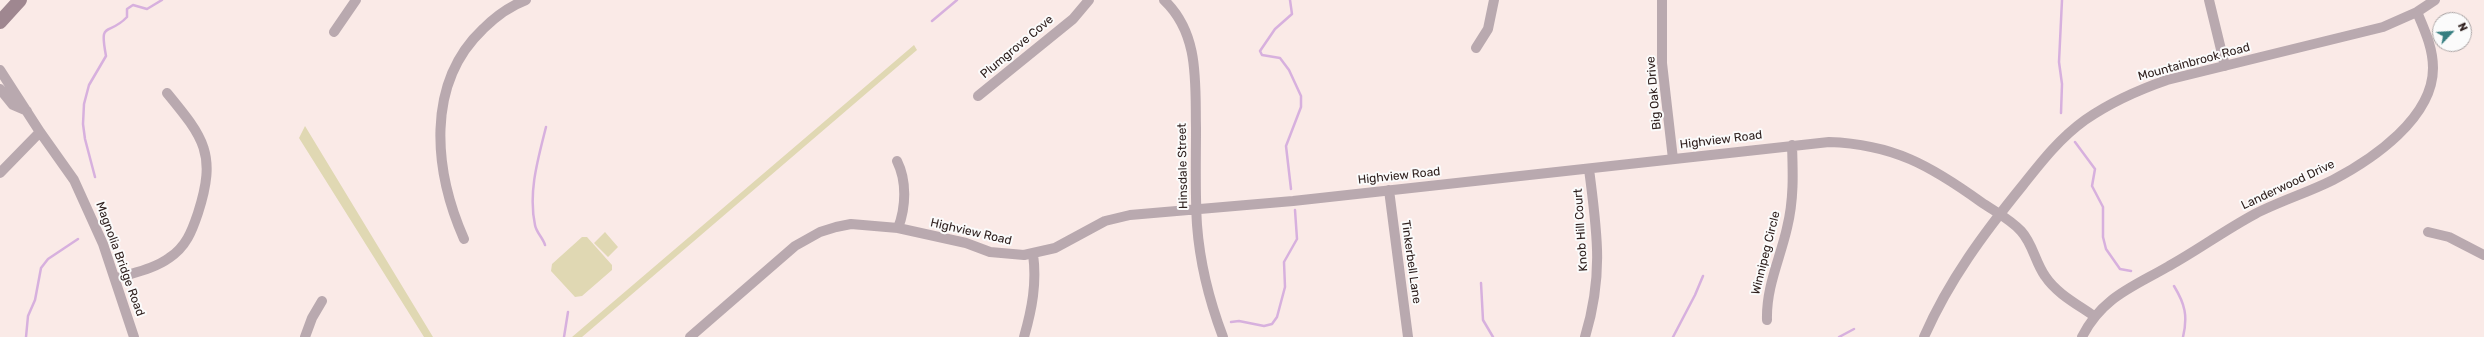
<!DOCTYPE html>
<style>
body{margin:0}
#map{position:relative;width:2484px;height:337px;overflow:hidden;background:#faeae7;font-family:Rubik,sans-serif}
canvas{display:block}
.north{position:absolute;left:2432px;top:12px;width:40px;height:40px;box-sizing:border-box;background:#fbfbfb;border:1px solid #a9a3a3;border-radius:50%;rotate:65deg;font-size:11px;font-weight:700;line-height:16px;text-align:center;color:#2f201e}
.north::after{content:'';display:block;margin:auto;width:14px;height:18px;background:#357e80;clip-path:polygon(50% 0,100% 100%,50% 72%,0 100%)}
</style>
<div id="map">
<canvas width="2484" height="337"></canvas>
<div class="north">N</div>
</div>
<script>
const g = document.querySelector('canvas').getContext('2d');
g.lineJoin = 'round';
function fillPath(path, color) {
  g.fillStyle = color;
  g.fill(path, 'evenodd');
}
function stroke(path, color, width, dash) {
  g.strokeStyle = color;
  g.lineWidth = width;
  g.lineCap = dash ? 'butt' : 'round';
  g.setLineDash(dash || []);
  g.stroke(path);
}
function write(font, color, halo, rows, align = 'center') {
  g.font = font + ' Rubik,sans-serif';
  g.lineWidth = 4;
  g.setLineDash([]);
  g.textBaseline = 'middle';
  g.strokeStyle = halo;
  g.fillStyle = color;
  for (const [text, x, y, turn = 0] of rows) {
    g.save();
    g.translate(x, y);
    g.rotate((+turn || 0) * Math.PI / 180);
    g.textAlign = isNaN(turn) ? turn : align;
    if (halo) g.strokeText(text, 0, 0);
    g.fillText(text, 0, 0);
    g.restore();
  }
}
const green = new Path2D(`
 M914,45L917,50L582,337H572Z
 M305,126L433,337H424L299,138Z
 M605,232L618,247L608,257L594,243Z
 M582,237H587L612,265V270L582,296L575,297L551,271L552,264Z`);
const stream = new Path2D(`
 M1290,0L1292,14L1275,29L1260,51L1262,55L1280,58L1289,70L1301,96V107L1286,146L1291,189
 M932,21L957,0
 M2061,113L2062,84L2059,62L2062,0
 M2075,142L2095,169L2092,186L2103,207V237L2106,249L2120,269L2131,271
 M95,177L85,139L83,124L84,104L89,85L106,56C99,19 108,37 127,17V9L133,5L147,9L162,0
 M545,245C543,238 536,232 535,225C528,192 538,159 546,127
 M1481,283L1483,320L1493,337
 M2174,286C2185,304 2188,316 2183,337
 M1231,322L1239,321L1264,326L1272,324L1277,317L1285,287L1284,262L1297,239L1295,210
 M26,337L28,316L35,300L41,268L48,259L78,239
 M564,337L568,312
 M1673,337L1695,295L1703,276
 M1839,337L1854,329`);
const minor = new Path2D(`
 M1164,0C1200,34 1195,83 1196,128C1196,161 1195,193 1197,225C1200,265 1209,300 1223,337
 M1662,0V63L1673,159
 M2209,0L2225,66
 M334,32L356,0
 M1476,48L1488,29L1494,0
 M0,70L40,132L74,180L103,244L134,337
 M0,89L13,105L27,111
 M978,96L1073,19L1089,0
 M897,161C907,181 906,207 898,228
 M0,173L40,132
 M1389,190L1408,337
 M2428,232L2449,237L2484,255
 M464,239C434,171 425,84 483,29C495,17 510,6 526,0
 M115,279C132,273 154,269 169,258C186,247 192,231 198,213C217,154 204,138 167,93
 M1767,320C1766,287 1780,259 1787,228C1794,200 1793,173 1792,145
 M305,337L312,318L322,301
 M690,337L795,246L820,232L836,227L851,224L898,228L966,243L990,252L1024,255L1055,248L1105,221L1130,215L1293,201L1829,142C1893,144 1931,166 1981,202C1994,211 2010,219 2021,231C2033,244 2035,262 2045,276C2057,294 2077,304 2094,316
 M1024,337C1032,309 1037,283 1033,254
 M1585,337C1604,274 1597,232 1589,169
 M1924,337C1949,280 1984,233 2023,185C2042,161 2060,138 2085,120C2111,102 2138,90 2167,80L2383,27L2417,12L2435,0
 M2082,337C2102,297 2133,287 2169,266C2198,250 2225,230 2255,214C2280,201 2307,193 2333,180C2373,159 2433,118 2433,68C2433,48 2425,31 2417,12`);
const secondary = new Path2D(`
 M0,22L20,0`);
const streetNames = [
 ["Plumgrove Cove",1017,47,-40],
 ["Mountainbrook Road",2194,62,-15],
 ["Big Oak Drive",1654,93,-95],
 ["Highview Road",1721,140,-7],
 ["Hinsdale Street",1183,166,-91],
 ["Highview Road",1399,176,-6],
 ["Landerwood Drive",2288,185,-25],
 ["Knob Hill Court",1581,230,-94],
 ["Highview Road",971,232,13],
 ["Winnipeg Circle",1766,253,-76],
 ["Magnolia Bridge Road",120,259,70],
 ["Tinkerbell Lane",1411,262,82]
];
fillPath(green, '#e0d8b3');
stroke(stream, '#d7b0de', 2.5);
stroke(minor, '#b9a9af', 10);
stroke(secondary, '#9f8790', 14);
write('12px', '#2f201e', '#fbfbfb', streetNames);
</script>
